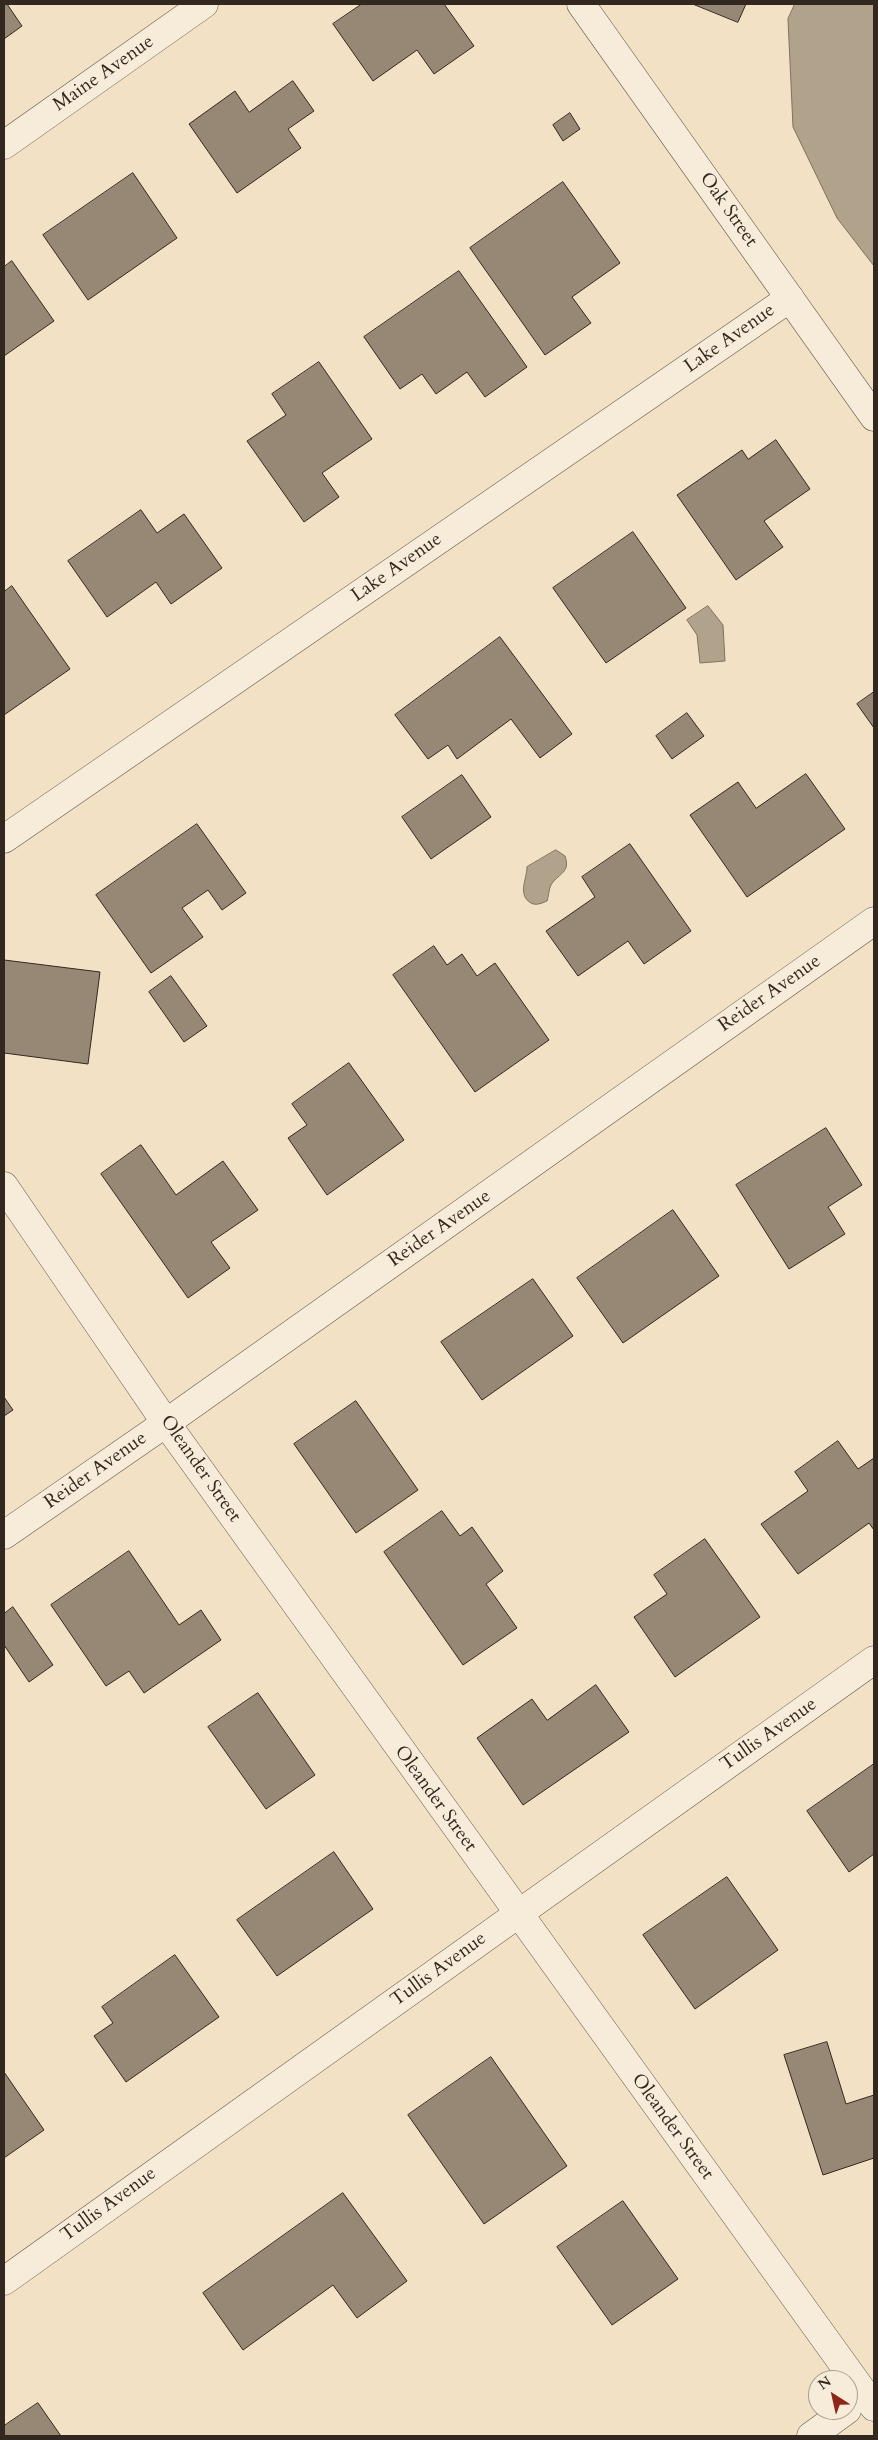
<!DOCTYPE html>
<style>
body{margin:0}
#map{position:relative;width:878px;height:2440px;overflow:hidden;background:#f2e1c4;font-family:Cardo,serif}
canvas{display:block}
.frame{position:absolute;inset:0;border:5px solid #32281f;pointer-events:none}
.north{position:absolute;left:808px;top:2370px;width:50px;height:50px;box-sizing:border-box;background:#f7ecd9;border:1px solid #a89e8f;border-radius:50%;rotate:325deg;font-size:14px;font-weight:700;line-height:20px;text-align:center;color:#32281f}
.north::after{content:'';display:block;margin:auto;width:18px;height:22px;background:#8f2418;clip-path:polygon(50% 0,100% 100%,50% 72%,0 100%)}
</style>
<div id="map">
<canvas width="878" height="2440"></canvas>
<div class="frame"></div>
<div class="north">N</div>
</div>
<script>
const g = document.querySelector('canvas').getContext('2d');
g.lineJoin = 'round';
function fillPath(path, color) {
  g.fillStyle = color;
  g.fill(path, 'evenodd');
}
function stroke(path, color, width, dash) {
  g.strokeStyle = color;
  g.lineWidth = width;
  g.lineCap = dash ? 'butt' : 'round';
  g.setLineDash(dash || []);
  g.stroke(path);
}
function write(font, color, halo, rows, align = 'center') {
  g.font = font + ' Cardo,serif';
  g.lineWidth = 4;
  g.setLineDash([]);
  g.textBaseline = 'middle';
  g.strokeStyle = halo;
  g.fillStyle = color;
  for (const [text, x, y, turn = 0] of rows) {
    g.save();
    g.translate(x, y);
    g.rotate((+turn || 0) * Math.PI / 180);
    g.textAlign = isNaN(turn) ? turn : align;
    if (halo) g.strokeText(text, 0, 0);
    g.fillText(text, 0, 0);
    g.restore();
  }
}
const water = new Path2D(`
 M795,4H874V266L837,218L793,127L788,19Z
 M708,606L723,625L725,661L700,663L697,635L687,620Z
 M556,850L565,856C570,871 562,872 553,882C549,886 549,895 547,901C542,903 536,906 531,903C517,895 527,879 527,867Z`);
const building = new Path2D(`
 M4,4H7L22,26L4,39Z
 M362,4H444L474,46L434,74L417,50L373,81L333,24Z
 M693,4H746L738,22Z
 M293,81L314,111L288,129L301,148L237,193L189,124L235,91L249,112Z
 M570,113L580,129L563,141L553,125Z
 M133,173L177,238L88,300L43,235Z
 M563,182L620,263L572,297L591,323L545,355L470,248Z
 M12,261L54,321L4,356V267Z
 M459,271L527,367L485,397L467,372L436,394L422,374L400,389L364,337Z
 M319,362L372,439L322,473L339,497L304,522L247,441L286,415L272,394Z
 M776,440L810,489L764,521L783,547L736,580L677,495L742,450L748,459Z
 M141,510L157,533L184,514L222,568L171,604L156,582L107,617L68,561Z
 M633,532L686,608L606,663L553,588Z
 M12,586L70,669L4,715V592Z
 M500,637L572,734L540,758L511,719L457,759L448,745L428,759L395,715Z
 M874,692V728L857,704Z
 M687,713L704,736L672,759L656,736Z
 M806,774L845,829L747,897L690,815L738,782L756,808Z
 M462,775L491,817L431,859L402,817Z
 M197,824L246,893L222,910L208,890L182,908L203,937L151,973L96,895Z
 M630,844L691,931L644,964L628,941L578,976L546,931L595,897L582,877Z
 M434,946L447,965L462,954L477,976L495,963L549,1040L475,1092L393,975Z
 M4,960L100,972L88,1064L4,1053Z
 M171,976L207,1026L184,1042L149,992Z
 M349,1063L404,1140L327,1195L288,1138L307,1125L292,1104Z
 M826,1128L862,1185L828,1207L845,1234L789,1269L736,1185Z
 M141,1145L176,1195L223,1161L258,1210L211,1242L230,1268L188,1298L101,1174Z
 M673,1210L719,1276L623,1343L577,1278Z
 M533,1279L573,1336L482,1400L441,1342Z
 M4,1397L13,1410L4,1416Z
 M356,1401L418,1490L356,1533L294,1444Z
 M838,1441L858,1469L874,1458V1530L869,1523L798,1574L761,1524L808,1491L795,1472Z
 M442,1511L460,1536L472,1527L503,1571L486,1584L517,1628L463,1665L384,1552Z
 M705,1539L760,1617L675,1677L634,1617L667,1594L654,1575Z
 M129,1551L179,1625L201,1610L221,1640L144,1693L129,1671L106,1686L51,1605Z
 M13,1607L53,1665L29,1682L4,1645V1614Z
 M596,1685L629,1732L523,1805L477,1738L532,1699L547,1720Z
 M258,1693L315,1775L266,1809L208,1727Z
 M874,1764V1854L849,1872L807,1811Z
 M334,1852L373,1909L277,1976L237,1920Z
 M727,1877L778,1950L695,2009L643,1935Z
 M175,1955L219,2017L126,2082L94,2036L113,2023L102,2007Z
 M827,2042L846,2104L874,2095V2158L823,2175L784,2055Z
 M491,2057L567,2166L484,2224L408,2115Z
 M4,2072L44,2130L4,2158Z
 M343,2193L407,2281L357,2318L333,2285L243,2350L203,2293Z
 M623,2201L678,2279L612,2325L557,2247Z
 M38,2403L61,2436H4V2426Z`);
const minor = new Path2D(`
 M581,4L874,417
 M4,145L204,4
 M4,839L790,298
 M4,1186L166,1423L874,2407
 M4,1535L166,1423L874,921
 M4,2281L874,1660
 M811,2436L847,2410`);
const streetNames = [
 ["Maine Avenue",104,74,-35],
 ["Oak Street",728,210,55],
 ["Lake Avenue",730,339,-35],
 ["Lake Avenue",397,568,-35],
 ["Reider Avenue",770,994,-35],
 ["Reider Avenue",440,1229,-35],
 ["Oleander Street",200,1469,55],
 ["Reider Avenue",96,1471,-35],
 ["Tullis Avenue",769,1735,-35],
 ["Oleander Street",435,1799,54],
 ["Tullis Avenue",439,1970,-36],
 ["Oleander Street",672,2127,54],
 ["Tullis Avenue",109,2205,-36]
];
fillPath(water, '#b1a28c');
stroke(water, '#7e7160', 1);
fillPath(building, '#968875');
stroke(building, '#32281f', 1);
stroke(minor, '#625648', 29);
stroke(minor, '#f7ecd9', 28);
write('19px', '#32281f', '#f7ecd9', streetNames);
</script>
